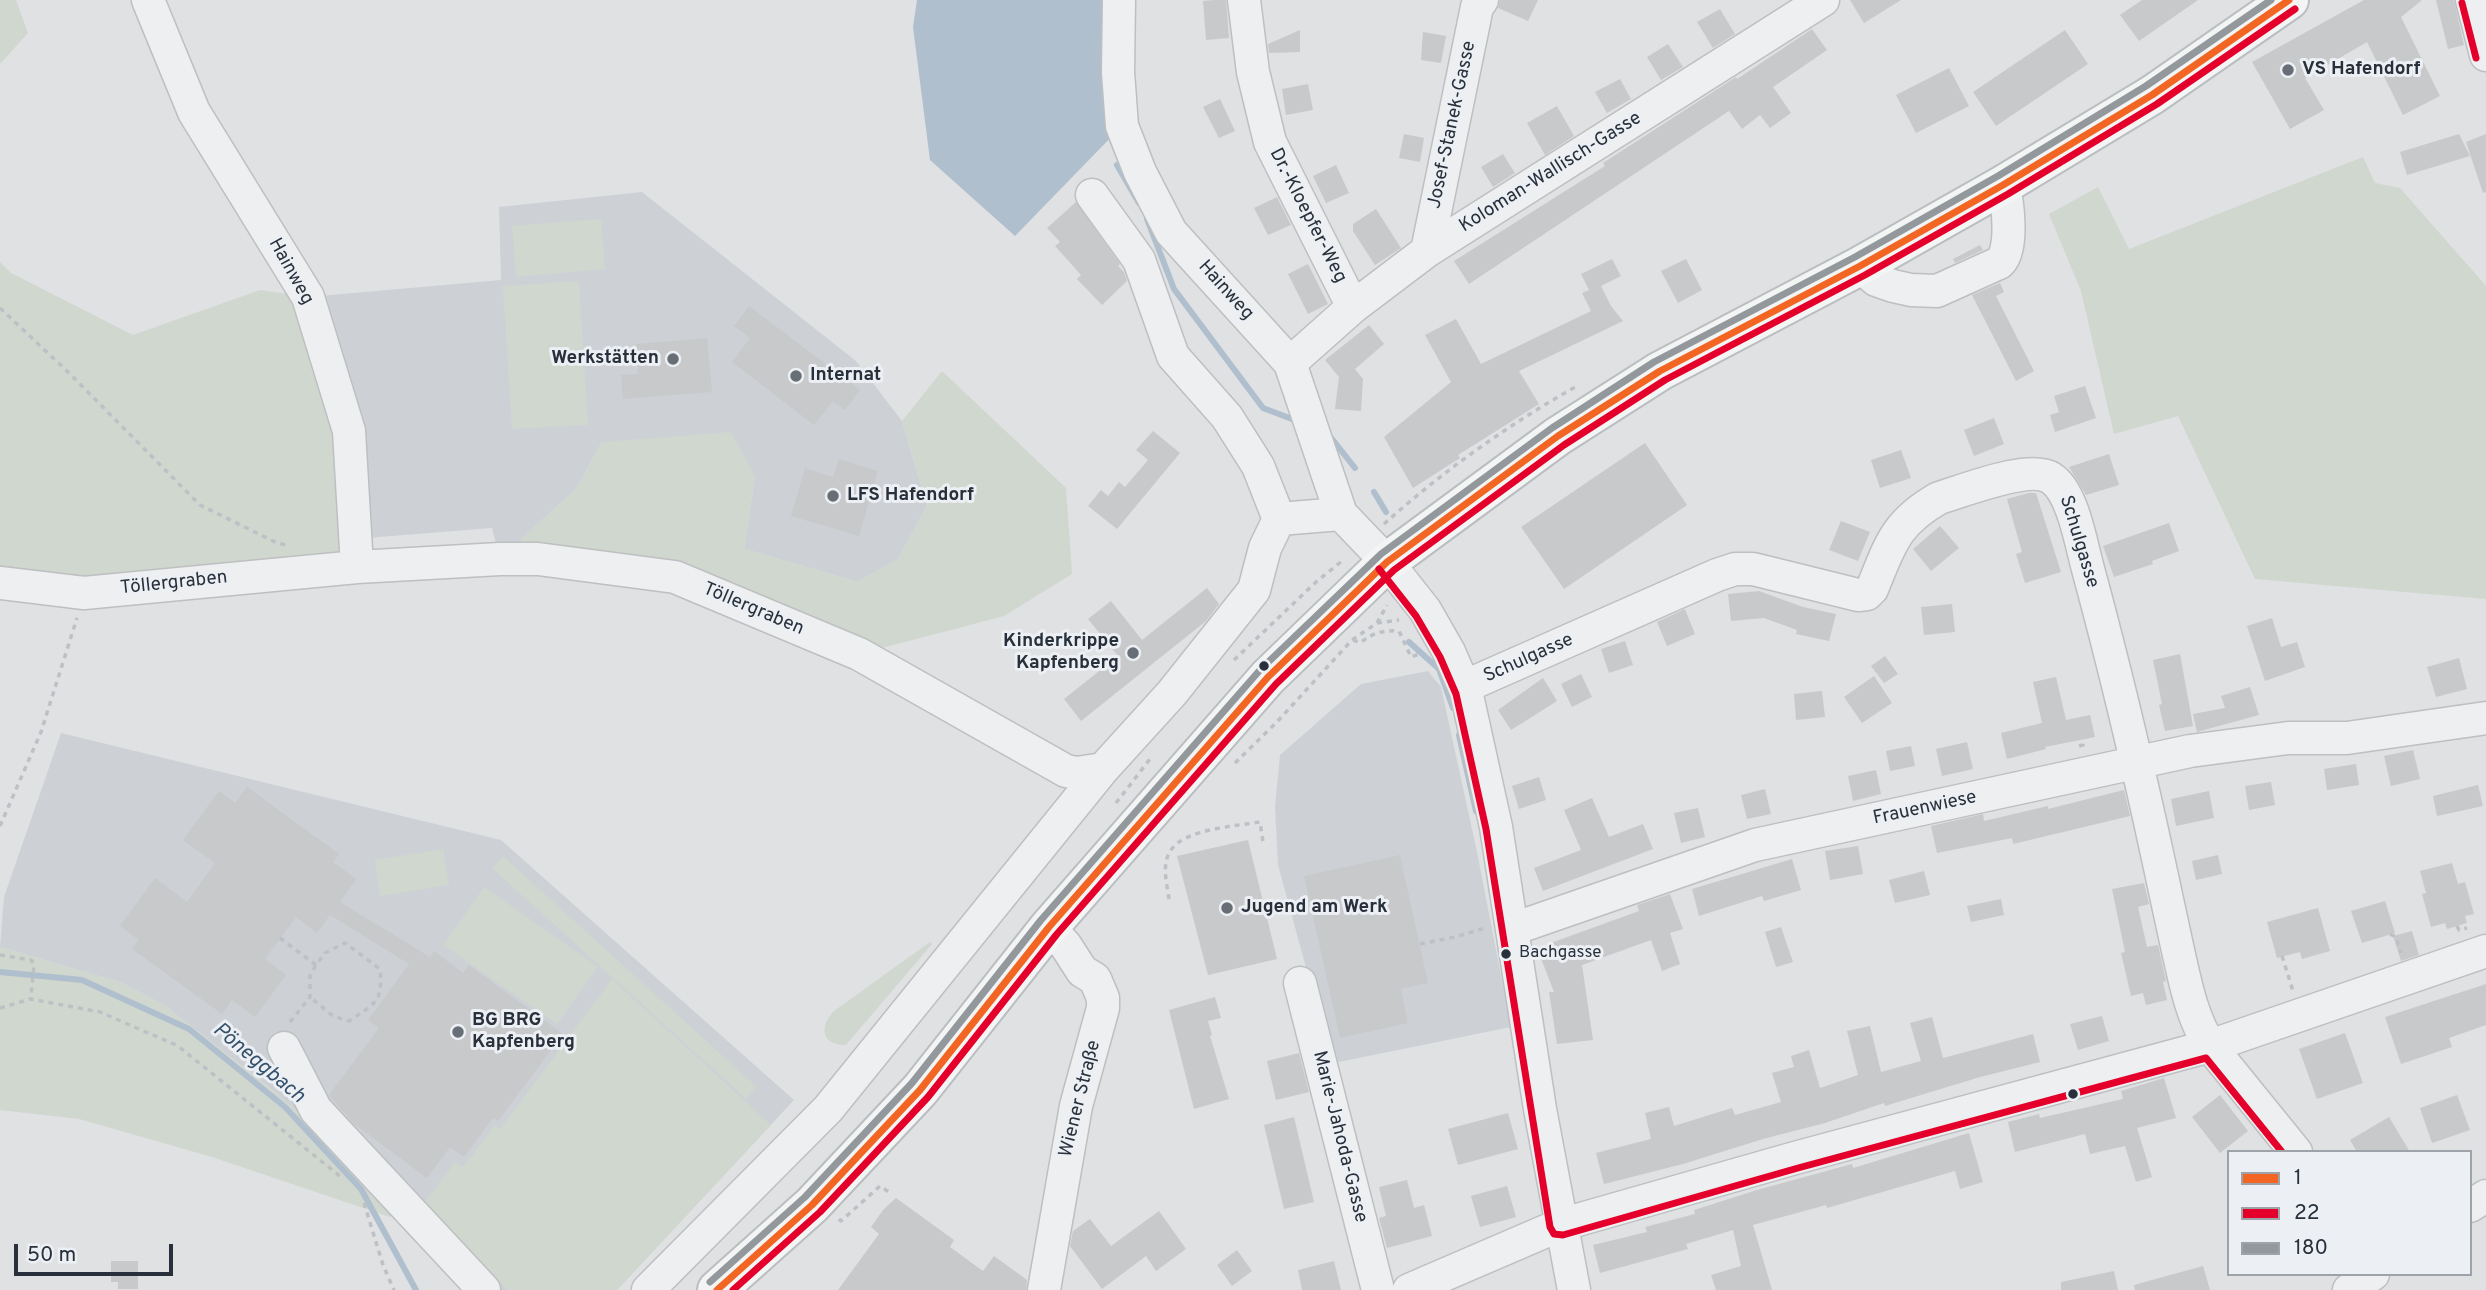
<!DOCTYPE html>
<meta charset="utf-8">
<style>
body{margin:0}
#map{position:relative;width:2486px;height:1290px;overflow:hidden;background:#dfe1e3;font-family:Overpass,sans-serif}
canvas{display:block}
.legend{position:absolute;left:2227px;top:1150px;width:245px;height:126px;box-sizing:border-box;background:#eceff3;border:2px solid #9da3a9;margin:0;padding:9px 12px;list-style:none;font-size:21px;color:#27303b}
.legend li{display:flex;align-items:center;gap:14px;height:35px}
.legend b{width:35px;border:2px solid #9da3a9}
.scale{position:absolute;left:14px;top:1244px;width:159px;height:32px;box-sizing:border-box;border:4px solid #27303b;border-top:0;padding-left:9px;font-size:21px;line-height:24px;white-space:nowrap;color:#27303b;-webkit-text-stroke:5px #eceff3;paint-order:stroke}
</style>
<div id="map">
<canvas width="2486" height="1290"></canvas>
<ul class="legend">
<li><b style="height:9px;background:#f26522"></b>1</li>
<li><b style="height:9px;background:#e4002b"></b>22</li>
<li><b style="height:9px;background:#93989d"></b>180</li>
</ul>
<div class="scale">50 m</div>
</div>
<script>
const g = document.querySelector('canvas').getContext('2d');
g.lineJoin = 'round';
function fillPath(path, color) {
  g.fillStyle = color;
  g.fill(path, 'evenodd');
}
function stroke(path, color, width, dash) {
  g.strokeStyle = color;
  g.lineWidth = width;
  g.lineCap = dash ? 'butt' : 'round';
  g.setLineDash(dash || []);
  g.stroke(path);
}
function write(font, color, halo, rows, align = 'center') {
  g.font = font + ' Overpass,sans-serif';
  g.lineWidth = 6;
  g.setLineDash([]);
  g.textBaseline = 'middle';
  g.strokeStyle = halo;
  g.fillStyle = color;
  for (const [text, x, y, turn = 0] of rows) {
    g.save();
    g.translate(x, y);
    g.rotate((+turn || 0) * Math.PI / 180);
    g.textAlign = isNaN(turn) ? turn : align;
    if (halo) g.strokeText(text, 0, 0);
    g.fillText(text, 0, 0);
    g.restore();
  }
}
const built = new Path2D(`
 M642,192L856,361L902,421L927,506L898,559L858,582L744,549L755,476L602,442L576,489L500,559L492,528L354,539L308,297L501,280L499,207Z
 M1428,671L1441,687L1477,852L1511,1027L1329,1064L1308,975L1278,865L1275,807L1280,755L1361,684Z
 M61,733L501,840L794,1100L617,1290H475L396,1213L390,1217L351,1161L274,1091L164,1005L122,983L0,947L4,897Z`);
const green = new Path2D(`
 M0,0H16L28,33L0,64Z
 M2363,157L2375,183L2400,188L2486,286V599L2255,579L2178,416L2114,434L2081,291L2049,214L2098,187L2129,249Z
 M601,219L605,269L516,277L512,226Z
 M0,262L11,273L133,335L260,290L308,297L349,431L357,567L179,584L0,580Z
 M579,281L588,425L512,429L503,286Z
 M942,371L1066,488L1072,574L1004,616L859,654L675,577L500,559L576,489L602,442L731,432L755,476L744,549L858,582L898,559L927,506L902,421Z
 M443,849L449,885L380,896L375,860Z
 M503,856L757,1087L746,1099L492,868Z
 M484,887L598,967L557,1024L443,945Z
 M930,942L932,944L846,1045C821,1045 819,1027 834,1011Z
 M0,947L122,983L164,1005L274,1091L351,1161L390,1217L212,1157L79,1119L0,1110Z
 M612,979L771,1125L617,1290H508L420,1208L455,1162L463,1167L495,1125L500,1129Z`);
const water = new Path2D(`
 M917,0H1108L1119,129L1015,236L930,160L913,27Z`);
const stream = new Path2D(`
 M1117,165L1139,203
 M1147,219L1174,289L1263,408L1292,419
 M1332,439L1355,468
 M1374,492L1386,512
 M1409,642L1439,669L1453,708
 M1459,735L1476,811
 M0,972L82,980L189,1029L285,1107L361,1189L416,1290`);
const building = new Path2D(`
 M1215,0H1226L1229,38L1206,40L1203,1Z
 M1500,0H1538L1528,21L1498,8Z
 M1850,0H1901L1864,23Z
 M2142,0H2198L2139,41L2120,15Z
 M2364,0H2422L2401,17L2440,96L2403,115L2367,42L2305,78L2324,110L2290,129L2252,62Z
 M2436,0H2454L2464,45L2448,49Z
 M1720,9L1735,34L1713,48L1697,22Z
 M1812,29L1827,50L1773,87L1791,113L1770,128L1760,115L1742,129L1729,111L1469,284L1454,261L1605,166L1603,163L1736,77L1737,79Z
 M1300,30V52L1269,53L1268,44Z
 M2065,30L2088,64L1996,126L1973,92Z
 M1423,32L1446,36L1441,63L1421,60Z
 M1668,44L1683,67L1661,80L1647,57Z
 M1949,68L1969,106L1916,133L1896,95Z
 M1620,79L1631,99L1607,113L1595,92Z
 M1308,84L1313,110L1286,115L1282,89Z
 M1220,99L1235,131L1219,138L1203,107Z
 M1557,106L1574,136L1545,155L1527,123Z
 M1404,134L1424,138L1420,162L1399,158Z
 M2459,134L2470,156L2407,175L2400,152Z
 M2486,134V192L2483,193L2466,142Z
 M1503,154L1515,173L1493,187L1481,167Z
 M1336,165L1349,193L1326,203L1313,176Z
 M1277,197L1291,225L1268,235L1254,208Z
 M1076,202L1120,264L1118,266L1124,272L1127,281L1102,305L1077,279L1081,275L1055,246L1060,242L1047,228Z
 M1376,209L1401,248L1375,265L1353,231V224Z
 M1980,245L1983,250L1955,263L1953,259Z
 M1612,259L1621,276L1601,286L1611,306L1623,321L1519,371L1539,404L1458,455L1460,458L1413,488L1384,437L1451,382L1425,335L1456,319L1481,364L1591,311L1582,293L1589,290L1581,274Z
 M1686,259L1702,290L1678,303L1661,271Z
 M1308,264L1328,304L1308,314L1288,274Z
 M2000,283L2004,292L1996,296L2034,371L2016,381L1972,295Z
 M749,306L860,390L845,410L833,401L814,425L732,362L750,338L734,326Z
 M1369,325L1384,344L1355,369L1363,379L1361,411L1335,409L1339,377L1325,360Z
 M707,338L712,392L623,399L621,375L638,374L636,344Z
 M2085,386L2096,418L2055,432L2050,415L2059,412L2054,396Z
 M1994,418L2004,444L1974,456L1964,430Z
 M1153,431L1180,453L1117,529L1088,506L1101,490L1108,496L1119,482L1125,487L1148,460L1136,450Z
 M1645,443L1687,505L1564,589L1521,527Z
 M1901,450L1911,478L1880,488L1871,460Z
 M2109,454L2119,485L2086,495L2069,467Z
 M839,459L878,471L859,536L791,516L805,468L833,477Z
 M2029,493H2036L2061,572L2025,583L2016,554L2022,552L2007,499Z
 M1841,521L1870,532L1858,561L1829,550Z
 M2169,523L2179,551L2152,561L2153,564L2114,577L2103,546Z
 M1940,526L1959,548L1931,571L1913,549Z
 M1207,588L1219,604L1206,621L1081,721L1064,699L1118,656L1088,619L1111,601L1142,640Z
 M1759,591L1803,607L1836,614L1829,641L1796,634L1797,630L1764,618L1731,621L1728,594Z
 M1952,604L1955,632L1924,635L1921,607Z
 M1685,609L1695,634L1667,646L1657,622Z
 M2272,618L2281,647L2297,642L2305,667L2265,681L2247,626Z
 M1625,641L1633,665L1609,673L1601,649Z
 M2180,654L2193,726L2165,731L2159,705L2162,704L2153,660Z
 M1885,656L1898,674L1884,683L1871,666Z
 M2459,658L2467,689L2436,697L2427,667Z
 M1581,674L1592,697L1572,707L1561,684Z
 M1874,676L1892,703L1862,723L1844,697Z
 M2056,677L2066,720L2090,715L2095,737L2045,747L2046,749L2007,759L2001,733L2042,723L2033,682Z
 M1543,678L1557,701L1511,730L1498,710Z
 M2250,687L2259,715L2197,732L2193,714L2225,708L2221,696Z
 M1822,691L1825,717L1796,720L1794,694Z
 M1967,742L1973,769L1942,776L1936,749Z
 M1911,746L1915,766L1890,771L1886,751Z
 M2413,750L2420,779L2391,786L2384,756Z
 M2356,764L2359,785L2327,790L2324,769Z
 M1876,770L1881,794L1853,801L1848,776Z
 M1539,777L1546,800L1519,809L1512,786Z
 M2271,782L2275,805L2249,810L2245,786Z
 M2478,785L2483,806L2437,816L2433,796Z
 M247,787L339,854L333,862L356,879L340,902L430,957L434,951L463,973L469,965L563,1034L498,1121L493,1118L464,1157L450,1147L427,1178L353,1123L329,1095L379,1028L368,1020L409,964L330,915L317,933L296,917L265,959L286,975L255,1017L232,1000L222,1014L132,949L139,940L120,926L155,878L187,902L215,863L183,840L219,791L235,803Z
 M1765,789L1771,814L1747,819L1741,795Z
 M2124,790L2130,816L2013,844L2012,838L1937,853L1931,826L1983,814L1984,821L2048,806V809Z
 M2209,791L2214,818L2176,826L2171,799Z
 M1592,798L1609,837L1643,824L1653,849L1543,891L1534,868L1581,850L1564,810Z
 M1698,808L1705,837L1681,843L1674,813Z
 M1248,840L1277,959L1208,975L1177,856Z
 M1858,846L1863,874L1830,880L1825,851Z
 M1400,855L1428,983L1401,989L1408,1023L1340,1038L1304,876Z
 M2218,855L2222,874L2196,880L2192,861Z
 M1792,859L1801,890L1764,901L1762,896L1699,916L1692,889Z
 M2452,863L2458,884L2465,882L2474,914L2465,916L2467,923L2447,929L2445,923L2431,927L2422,894L2426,893L2420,871Z
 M1924,871L1930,895L1895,903L1889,880Z
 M2144,883L2149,904L2138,907L2147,947L2158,945L2166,981L2163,982L2167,1000L2146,1005L2143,993L2131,996L2121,953L2125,952L2112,889Z
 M1670,894L1683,929L1670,933L1680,964L1662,971L1651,940L1582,965L1593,1040L1557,1044L1549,992H1554L1537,948L1639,911L1637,905Z
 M2001,899L2004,915L1971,922L1967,906Z
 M2385,901L2395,933L2362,943L2351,911Z
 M2318,908L2330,951L2302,959L2300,952L2277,958L2267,922Z
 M1781,927L1793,962L1776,967L1765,932Z
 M2412,931L2419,955L2401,961L2393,936Z
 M2486,984V1025L2449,1038L2452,1047L2401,1064L2385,1017Z
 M1215,997L1221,1018L1208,1021L1212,1035L1210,1036L1229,1099L1194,1109L1169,1010Z
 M2102,1016L2109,1041L2078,1050L2070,1024Z
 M1932,1017L1943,1058L2033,1034L2040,1062L1980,1077L1885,1106L1884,1103L1825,1123L1763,1139L1683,1164L1604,1184L1596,1153L1651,1139L1645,1113L1669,1107L1674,1126L1732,1108L1735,1115L1781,1102L1772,1073L1794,1067L1791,1056L1809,1050L1820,1088L1858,1075L1847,1031L1870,1026L1881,1072L1921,1061L1910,1023Z
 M2345,1033L2363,1083L2317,1099L2299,1049Z
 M1299,1053L1309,1092L1276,1100L1267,1061Z
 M2164,1078L2176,1118L2137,1128L2152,1177L2136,1182L2125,1146L2090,1154L2085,1134L2015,1152L2008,1122L2039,1114L2040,1118L2123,1099L2121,1091Z
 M2220,1095L2248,1131L2220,1153L2192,1117Z
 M2457,1095L2470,1130L2432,1143L2420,1108Z
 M1508,1113L1518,1149L1458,1165L1448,1129Z
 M1294,1117L1314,1202L1284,1209L1264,1125Z
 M2389,1117L2410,1152H2357L2350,1140Z
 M1969,1133L1983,1182L1960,1189L1955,1171L1827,1208L1826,1205L1753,1225L1772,1290H1716L1711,1275L1741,1266L1733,1230L1686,1244L1688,1249L1600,1273L1593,1245L1647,1232L1645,1227L1695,1214L1694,1210L1757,1190L1852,1164L1853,1168Z
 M1407,1180L1414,1208L1424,1205L1432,1236L1387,1248L1379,1218L1386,1216L1379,1187Z
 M1507,1186L1516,1217L1480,1227L1471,1196Z
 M896,1198L954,1240L950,1247L983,1271L994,1256L1027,1280L1026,1290H838L879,1234L871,1227L883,1210Z
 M1159,1211L1186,1249L1156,1271L1146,1256L1102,1289L1070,1246L1073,1231L1090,1219L1111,1246Z
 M1237,1250L1252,1271L1232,1286L1217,1265Z
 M111,1261H138V1289H118V1282H111Z
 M1334,1261L1341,1290H1302L1298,1270Z
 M2203,1266L2210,1290H2135L2134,1285Z
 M2114,1271L2118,1290H2061V1282Z`);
const path = new Path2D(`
 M0,308L67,371L200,505L275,542L289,546
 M1384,524C1443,471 1508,425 1577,386
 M1377,623L1399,620
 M1353,640L1360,643C1373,633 1382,630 1399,631L1411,657L1422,653
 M1234,660L1316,582L1342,561
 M2079,746L2083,745L2082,740
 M1235,763L1276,723L1352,640L1377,623L1387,605
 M1116,803L1150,759
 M0,826L41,732L77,618
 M1169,899C1167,884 1161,864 1171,850C1185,829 1236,826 1260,822L1263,842
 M2457,926L2459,930L2467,928
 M2390,934L2396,937L2401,953
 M280,938L316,965
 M1420,944L1455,937L1485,928
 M0,955L31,960L34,964L31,998
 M2282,956L2293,991
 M0,1008L31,999L100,1012L178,1046L341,1177
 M290,1022L310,997V976L316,965L325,953L345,943L380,969C383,1002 376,1003 349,1021L333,1016L310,997
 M364,1203L383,1265L394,1290
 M839,1219L841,1221L880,1186L889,1192`);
const minor = new Path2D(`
 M148,0L194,112L308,297L349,431L357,567
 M1119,0L1118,72L1122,126L1140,172L1171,232L1290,363L1341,514L1387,562L1425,610L1449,652L1466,691L1496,827L1540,1109L1574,1290
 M1244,0L1253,72L1270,142L1353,307
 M2472,0L2486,55
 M1092,195L1139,260L1173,356L1227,417L1258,466L1279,519
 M1427,251L1477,7L1482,0
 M1860,266L1876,280L1893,286L1911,290L1937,291L1999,263C2014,251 2008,202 2003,185
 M1290,363L1353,307L1427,251L1823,0
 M0,583L84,593L357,567L500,559H538L675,577L859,654L1066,771L1077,773L1103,769
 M1466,691L1475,682L1717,575L1735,569H1753L1858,595L1867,594L1872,589C1890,545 1895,523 1939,498C1963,491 2030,464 2051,478C2073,492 2081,544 2088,569C2114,665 2137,761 2158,858C2164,887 2171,917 2177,946C2185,981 2191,1016 2210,1046L2296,1152
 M1513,929L1755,845L2190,751L2288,738H2347L2486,718
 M1300,983L1378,1290
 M284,1048L316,1110L484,1290
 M2470,1206L2486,1196
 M648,1290L828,1109L1103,769L1172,693L1254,590L1265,548L1279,519L1341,514
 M1044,1290L1076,1106L1103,1008V998L1095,979L1082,971L1066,946L1049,927
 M1409,1290L1560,1225L1795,1158L2210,1046L2486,951
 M2349,1290L2373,1274`);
const major = new Path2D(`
 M717,1290L812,1205L920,1090L1049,927L1268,677L1387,562L1558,436L1660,371L1860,266L2003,185L2152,95L2289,0`);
const bus1 = new Path2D(`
 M717,1290L812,1205L920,1090L1049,927L1268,677L1387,562L1558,436L1660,371L1860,266L2003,185L2152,95L2289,0`);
const bus2 = new Path2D(`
 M2462,3L2476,58
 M1379,569L1416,616L1440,657L1456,694L1486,829L1550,1227L1554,1234L1563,1235L1798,1168L2206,1058L2282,1152
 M733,1290L820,1212L928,1097L1057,934L1276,684L1394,570L1564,445L1665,380L1865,275L2008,194L2157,104L2295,9`);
const bus3 = new Path2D(`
 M710,1282L805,1197L912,1083L1041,920L1260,670L1381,554L1552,428L1654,362L1855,257L1998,176L2146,86L2271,0`);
const markers = [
 [2288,70,7,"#676e76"],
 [673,359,7,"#676e76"],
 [796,376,7,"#676e76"],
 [833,496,7,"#676e76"],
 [1133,653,7,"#676e76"],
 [1264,666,6,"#27303b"],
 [1227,908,7,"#676e76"],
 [1506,954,6,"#27303b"],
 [458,1032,7,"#676e76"],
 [2073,1094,6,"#27303b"]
];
const busNames = [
 ["Bachgasse",1519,954]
];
const poiNames = [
 ["VS Hafendorf",2302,70],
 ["Werkstätten",659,359,"right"],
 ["Internat",810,376],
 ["LFS Hafendorf",847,496],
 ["Kinderkrippe",1119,642,"right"],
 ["Kapfenberg",1119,664,"right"],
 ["Jugend am Werk",1241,908],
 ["BG BRG",472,1021],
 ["Kapfenberg",472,1043]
];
const streetNames = [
 ["Josef-Stanek-Gasse",1453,125,-78],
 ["Koloman-Wallisch-Gasse",1551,173,-32],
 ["Dr.-Kloepfer-Weg",1307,216,63],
 ["Hainweg",290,272,61],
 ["Hainweg",1225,291,48],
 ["Schulgasse",2078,542,73],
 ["Töllergraben",174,584,-6],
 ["Töllergraben",753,610,23],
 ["Schulgasse",1529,659,-24],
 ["Frauenwiese",1925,809,-12],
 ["Wiener Straße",1081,1099,-76],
 ["Marie-Jahoda-Gasse",1339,1137,76]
];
const waterNames = [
 ["Pöneggbach",258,1064,40]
];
fillPath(built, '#cdd1d6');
fillPath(green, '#d0d7cf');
fillPath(water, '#afbfcd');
stroke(stream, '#afbfcd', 6);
fillPath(building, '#c7c9cb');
stroke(minor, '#bdbfc1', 35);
stroke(major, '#bbbec1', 42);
stroke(path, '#bdc0c4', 3.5, [5, 5]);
stroke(minor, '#eeeff0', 32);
stroke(major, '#f3f4f4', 38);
stroke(bus1, '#f26522', 7);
stroke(bus2, '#e4002b', 7);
stroke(bus3, '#93989d', 7);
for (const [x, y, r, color] of markers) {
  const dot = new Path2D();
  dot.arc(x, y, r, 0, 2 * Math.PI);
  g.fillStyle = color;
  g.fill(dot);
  stroke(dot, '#eceff3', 2.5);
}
write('17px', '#27303b', '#eceff3', busNames, 'left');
write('bold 19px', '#27303b', '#eceff3', poiNames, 'left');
write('19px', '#27303b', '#eceff3', streetNames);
write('italic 21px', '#35516b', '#eceff3', waterNames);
</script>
